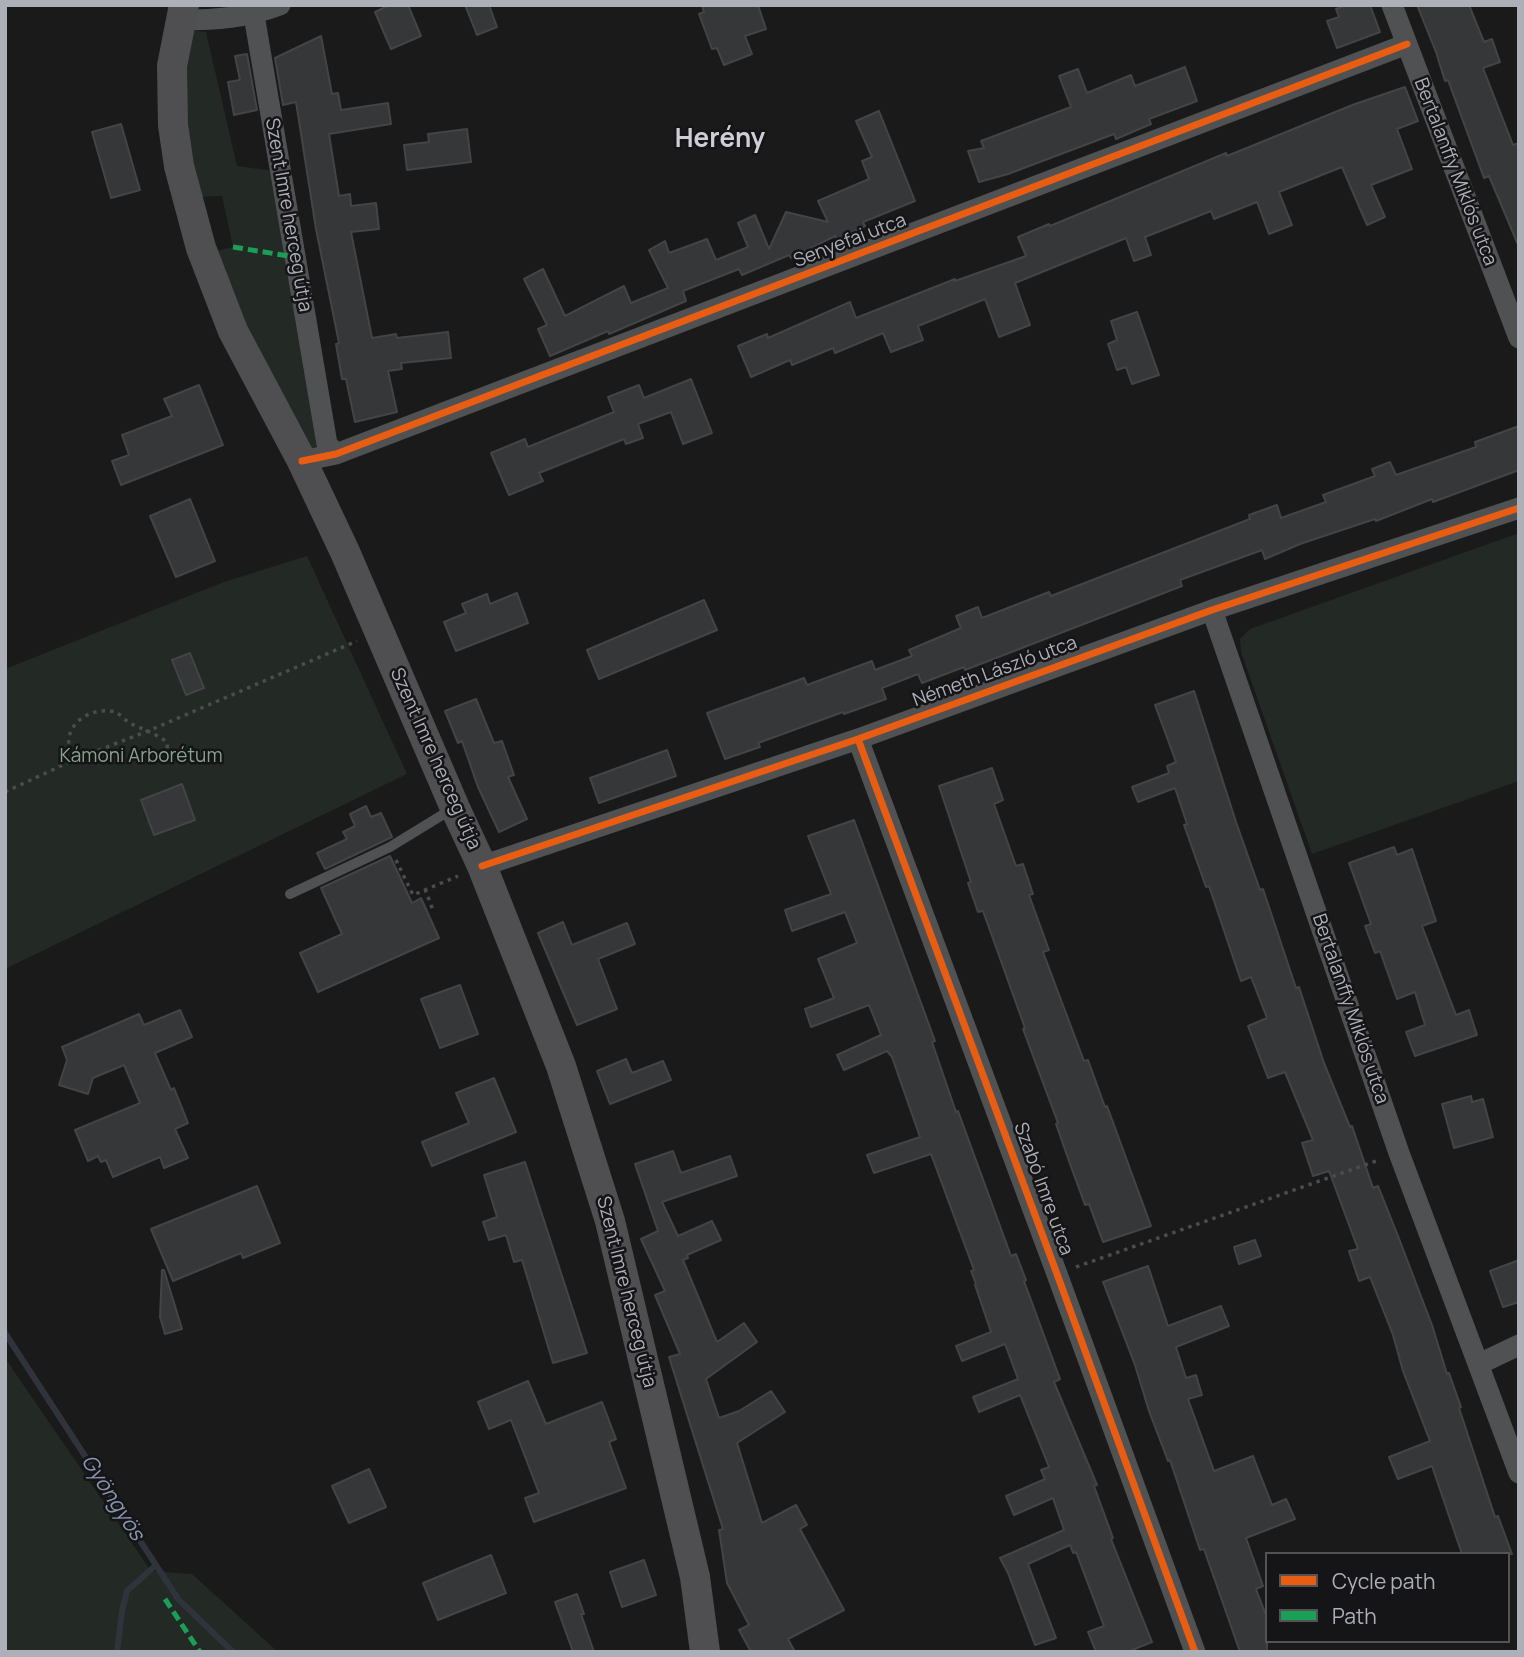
<!DOCTYPE html>
<meta charset="utf-8">
<style>
body{margin:0}
#map{position:relative;width:1524px;height:1657px;overflow:hidden;background:#1a1a1a;font-family:Manrope,sans-serif}
canvas{display:block}
.frame{position:absolute;inset:0;border:7px solid #adafb9;pointer-events:none}
.legend{position:absolute;left:1265px;top:1552px;width:245px;height:91px;box-sizing:border-box;background:#151416;border:2px solid #525257;margin:0;padding:9px 12px;list-style:none;font-size:21px;color:#adafb9}
.legend li{display:flex;align-items:center;gap:14px;height:35px}
.legend b{width:35px;border:2px solid #525257}
</style>
<div id="map">
<canvas width="1524" height="1657"></canvas>
<div class="frame"></div>
<ul class="legend">
<li><b style="height:9px;background:#e95d12"></b>Cycle path</li>
<li><b style="height:9px;background:#1a9f57"></b>Path</li>
</ul>
</div>
<script>
const g = document.querySelector('canvas').getContext('2d');
g.lineJoin = 'round';
function fillPath(path, color) {
  g.fillStyle = color;
  g.fill(path, 'evenodd');
}
function stroke(path, color, width, dash) {
  g.strokeStyle = color;
  g.lineWidth = width;
  g.lineCap = dash ? 'butt' : 'round';
  g.setLineDash(dash || []);
  g.stroke(path);
}
function write(font, color, halo, rows, align = 'center') {
  g.font = font + ' Manrope,sans-serif';
  g.lineWidth = 5;
  g.setLineDash([]);
  g.textBaseline = 'middle';
  g.strokeStyle = halo;
  g.fillStyle = color;
  for (const [text, x, y, turn = 0] of rows) {
    g.save();
    g.translate(x, y);
    g.rotate((+turn || 0) * Math.PI / 180);
    g.textAlign = isNaN(turn) ? turn : align;
    if (halo) g.strokeText(text, 0, 0);
    g.fillText(text, 0, 0);
    g.restore();
  }
}
const green = new Path2D(`
 M190,30L206,32L237,166L274,171L327,444L306,455L212,252L233,247L222,196L194,197L181,112Z
 M1519,533V781L1312,854L1241,652L1240,639L1250,629Z
 M307,556L407,774L5,969V669L224,582Z
 M5,1358L151,1571L192,1574L278,1652H5Z`);
const stream = new Path2D(`
 M5,1333L178,1599L233,1652
 M117,1652L122,1611L127,1591L155,1566`);
const building = new Path2D(`
 M390,5H408L421,36L391,49L375,12Z
 M465,5H489L497,27L477,35Z
 M702,5H758L766,29L745,36L752,54L724,65L717,48L712,49L699,14L704,12Z
 M1347,5H1370L1380,32L1337,48L1327,21L1339,17L1336,9Z
 M1417,5H1469L1484,42L1492,39L1500,62L1483,68L1513,145L1519,143V247L1489,176L1484,178L1448,80L1445,81L1436,52Z
 M321,36L332,94L338,93L341,110L388,103L391,124L329,134L339,196L350,194L351,206L376,203L379,229L351,232L372,338L396,334L397,338L448,332L451,358L401,363L402,369L388,371L397,412L355,422L346,379H342L336,344L339,343L316,229L296,102L283,105L275,58Z
 M247,54L257,110L234,115L228,82L240,80L235,56Z
 M1185,67L1197,101L1149,119L1151,124L1116,139L1114,134L1008,174L979,182L968,151L984,148L981,141L1071,107L1059,76L1078,69L1087,93L1131,75L1135,86Z
 M1405,87L1418,121L1397,129L1412,169L1371,185L1385,217L1367,225L1342,167L1279,192L1292,225L1269,234L1257,202L1214,219L1211,211L1145,237L1151,255L1134,261L1126,238L1015,283L1030,325L999,337L985,299L918,326L923,340L891,352L883,333L835,353L833,348L792,365L790,360L751,377L738,346L767,334L768,338L850,302L856,318L955,279V281L1026,256L1018,237L1049,224L1050,226L1226,153L1227,156L1355,104Z
 M879,111L915,201L863,222L865,226L837,240L835,236L791,258L789,255L742,275L739,269L683,291L686,301L609,334L608,331L550,356L538,329L547,325L524,279L543,269L565,316L624,286L631,303L668,288L649,250L665,241L669,253L707,239L716,260L748,247L738,223L755,215L769,249L786,212L828,222L818,201L869,179L862,161L872,157L856,121Z
 M121,124L140,190L111,198L92,132Z
 M467,129L471,162L407,170L404,145L429,142L428,134Z
 M1137,312L1159,375L1132,384L1126,367L1117,370L1108,344L1117,340L1111,321Z
 M691,379L712,433L683,444L671,412L638,424L643,438L626,444L624,439L539,473L543,481L509,495L491,453L525,439L528,447L614,412L608,397L639,385L644,398Z
 M199,385L223,445L121,485L112,461L129,455L122,435L172,416L164,399Z
 M1519,426V470L1433,502L1432,499L1376,521L1375,519L1300,544L1265,559L1262,550L1180,580L1182,586L965,670L964,667L922,683L918,674L882,688L886,699L844,714L843,712L758,743L760,747L725,759L707,713L804,678L807,685L872,661L875,670L912,656L909,650L961,628L956,616L978,607L982,618L1049,592L1051,596L1250,519L1249,515L1277,505L1281,518L1326,502L1323,495L1375,476L1372,469L1390,462L1396,475L1476,447L1475,442Z
 M190,499L215,561L176,577L150,516Z
 M517,593L528,623L456,651L444,622L466,613L462,604L487,594L490,604Z
 M704,600L717,630L599,679L587,650Z
 M190,653L204,688L186,695L172,660Z
 M1194,691L1236,822L1260,890L1263,889L1296,988L1299,987L1324,1063L1350,1127L1352,1126L1373,1188L1378,1186L1398,1236L1432,1325L1447,1374L1449,1373L1461,1407L1459,1408L1495,1517L1498,1516L1512,1554H1462L1432,1466L1398,1479L1389,1457L1430,1441L1403,1371L1393,1335L1370,1277L1359,1281L1349,1251L1358,1249L1329,1171L1313,1176L1302,1143L1313,1140L1285,1072L1268,1078L1248,1026L1267,1018L1251,977L1241,981L1209,886L1206,887L1184,825L1187,824L1175,788L1138,802L1132,787L1169,773L1167,766L1176,762L1155,705Z
 M476,699L494,743L502,741L514,775L508,777L527,819L499,832L478,787L462,741L458,743L445,711Z
 M667,750L676,776L599,803L590,778Z
 M992,768L1003,800L994,804L1016,866L1023,864L1033,894L1029,895L1049,950L1043,952L1084,1061L1088,1060L1105,1107L1107,1106L1151,1226L1103,1242L1089,1204L1085,1205L1069,1161L1056,1124L1058,1123L1023,1029L1025,1028L983,911L978,912L968,883L971,882L939,786Z
 M182,784L195,820L154,835L141,800Z
 M366,806L371,817L381,813L392,837L325,869L317,853L347,839L343,832L355,826L350,814Z
 M854,820L935,1041L932,1042L956,1112L958,1111L1011,1256L1016,1254L1026,1280L1024,1281L1060,1379L1054,1382L1097,1485L1094,1486L1113,1538L1111,1539L1152,1642L1127,1652H1096L1088,1632L1104,1626L1076,1552L1073,1553L1070,1545L1028,1564L1056,1638L1035,1645L1008,1573L1000,1558L1064,1530L1053,1498L1014,1515L1006,1496L1045,1479L1041,1470L1049,1467L1020,1395L979,1412L973,1397L1018,1379L1005,1344L962,1361L956,1346L991,1332L975,1285L976,1284L971,1271L974,1270L931,1154L874,1173L867,1155L920,1137L892,1057L887,1051L844,1070L837,1055L881,1035L869,1005L811,1027L805,1009L834,998L818,959L857,943L845,912L792,931L785,910L831,894L808,836Z
 M1394,847L1397,855L1412,849L1436,921L1422,926L1456,1015L1469,1010L1477,1035L1415,1056L1406,1032L1425,1025L1415,992L1397,999L1380,951L1375,953L1365,926L1371,924L1349,863Z
 M390,856L412,903L421,898L439,938L318,992L300,953L342,934L321,888Z
 M563,922L572,945L627,923L635,944L598,959L617,1009L577,1025L538,933Z
 M460,985L478,1034L440,1048L421,999Z
 M180,1010L192,1037L155,1053L171,1090L174,1088L188,1123L175,1129L188,1158L164,1168L160,1157L113,1177L106,1160L101,1162L98,1156L88,1161L75,1130L140,1103L124,1065L93,1078L88,1094L59,1085L67,1060L62,1047L139,1014L144,1025Z
 M626,1059L632,1073L663,1061L671,1080L610,1104L597,1071Z
 M494,1078L516,1132L432,1166L422,1142L469,1123L456,1093Z
 M1471,1096L1472,1102L1483,1099L1493,1137L1454,1148L1442,1104Z
 M673,1151L681,1173L730,1156L737,1176L662,1202L678,1236L712,1221L721,1240L687,1255L688,1258L683,1260L717,1342L744,1323L757,1342L706,1379L719,1418L739,1411L771,1391L785,1412L737,1443L762,1523L796,1505L807,1525L800,1529L844,1610L788,1639L795,1652H751L739,1630L749,1625L727,1583L719,1530L723,1529L669,1357L680,1354L655,1295L665,1291L641,1239L658,1231L635,1164Z
 M525,1162L587,1353L553,1363L522,1260L514,1262L506,1235L489,1240L483,1222L497,1217L484,1175Z
 M257,1186L280,1243L243,1258L241,1253L173,1281L151,1229Z
 M1255,1240L1261,1256L1239,1264L1234,1247Z
 M1519,1260V1302L1503,1307L1490,1271Z
 M1148,1266L1168,1326L1221,1306L1229,1326L1176,1347L1186,1378L1196,1375L1202,1395L1188,1399L1214,1471L1253,1456L1272,1505L1286,1499L1295,1519L1246,1538L1263,1586L1256,1589L1267,1618V1652H1240L1204,1549L1200,1550L1170,1460L1168,1461L1149,1411L1135,1365L1103,1282Z
 M162,1270H164L182,1329L165,1334L160,1317Z
 M528,1381L546,1424L602,1402L616,1439L609,1442L626,1488L534,1522L525,1498L539,1493L511,1420L489,1429L478,1402Z
 M369,1469L386,1507L349,1523L332,1486Z
 M491,1555L506,1593L438,1620L423,1583Z
 M644,1560L656,1595L622,1607L610,1572Z
 M577,1594L584,1614H581L594,1652H573L555,1602Z`);
const path = new Path2D(`
 M76,759C74,755 70,750 69,745C66,721 95,706 115,712C120,714 124,719 128,722C141,729 155,733 167,742L168,756
 M5,792L76,759L148,731L357,641
 M396,860L413,895L458,876
 M425,889L434,913
 M1076,1267L1379,1160`);
const lane = new Path2D(`
 M290,894L390,847L452,809`);
const street = new Path2D(`
 M1392,5L1519,338
 M254,15L327,444L336,454
 M180,20C217,20 245,18 280,5
 M302,461L336,454L1407,44
 M1212,610L1399,1153L1519,1473
 M858,739L1057,1274L1195,1652
 M482,866L858,739L1212,610L1519,508
 M1479,1364L1519,1345`);
const secondary = new Path2D(`
 M184,5L172,66L173,125L179,166L201,248L233,331L302,461L345,552L455,808L482,866L561,1066L610,1221L695,1577L705,1652`);
const quiet = new Path2D(`
 M233,247L295,257
 M165,1599L200,1652`);
const cycleway = new Path2D(`
 M302,461L336,454L1407,44
 M858,739L1057,1274L1195,1652
 M482,866L858,739L1212,610L1519,508`);
const streetNames = [
 ["Bertalanffy Miklós utca",1455,172,69],
 ["Szent Imre herceg útja",288,215,80],
 ["Senyefai utca",850,241,-21],
 ["Németh László utca",995,672,-20],
 ["Szent Imre herceg útja",435,759,66],
 ["Bertalanffy Miklós utca",1350,1009,71],
 ["Szabó Imre utca",1043,1189,70],
 ["Szent Imre herceg útja",626,1292,76]
];
const parkNames = [
 ["Kámoni Arborétum",141,757]
];
const waterNames = [
 ["Gyöngyös",112,1498,57]
];
const districtNames = [
 ["Herény",720,140]
];
fillPath(green, '#232924');
stroke(stream, '#2f333b', 6);
fillPath(building, '#363738');
stroke(building, '#434446', 2);
stroke(path, '#4c4c4f', 3.5, [3.5, 5]);
stroke(lane, '#505153', 10);
stroke(street, '#505153', 21);
stroke(secondary, '#4f4f51', 30);
stroke(quiet, '#1a9f57', 5, [10, 5]);
stroke(cycleway, '#e95d12', 7);
write('19px', '#adafb9', '#151416', streetNames);
write('19px', '#87a28e', '#151416', parkNames);
write('italic 21px', '#8896b0', '#151416', waterNames);
write('bold 26px', '#ceced6', '#151416', districtNames);
</script>
